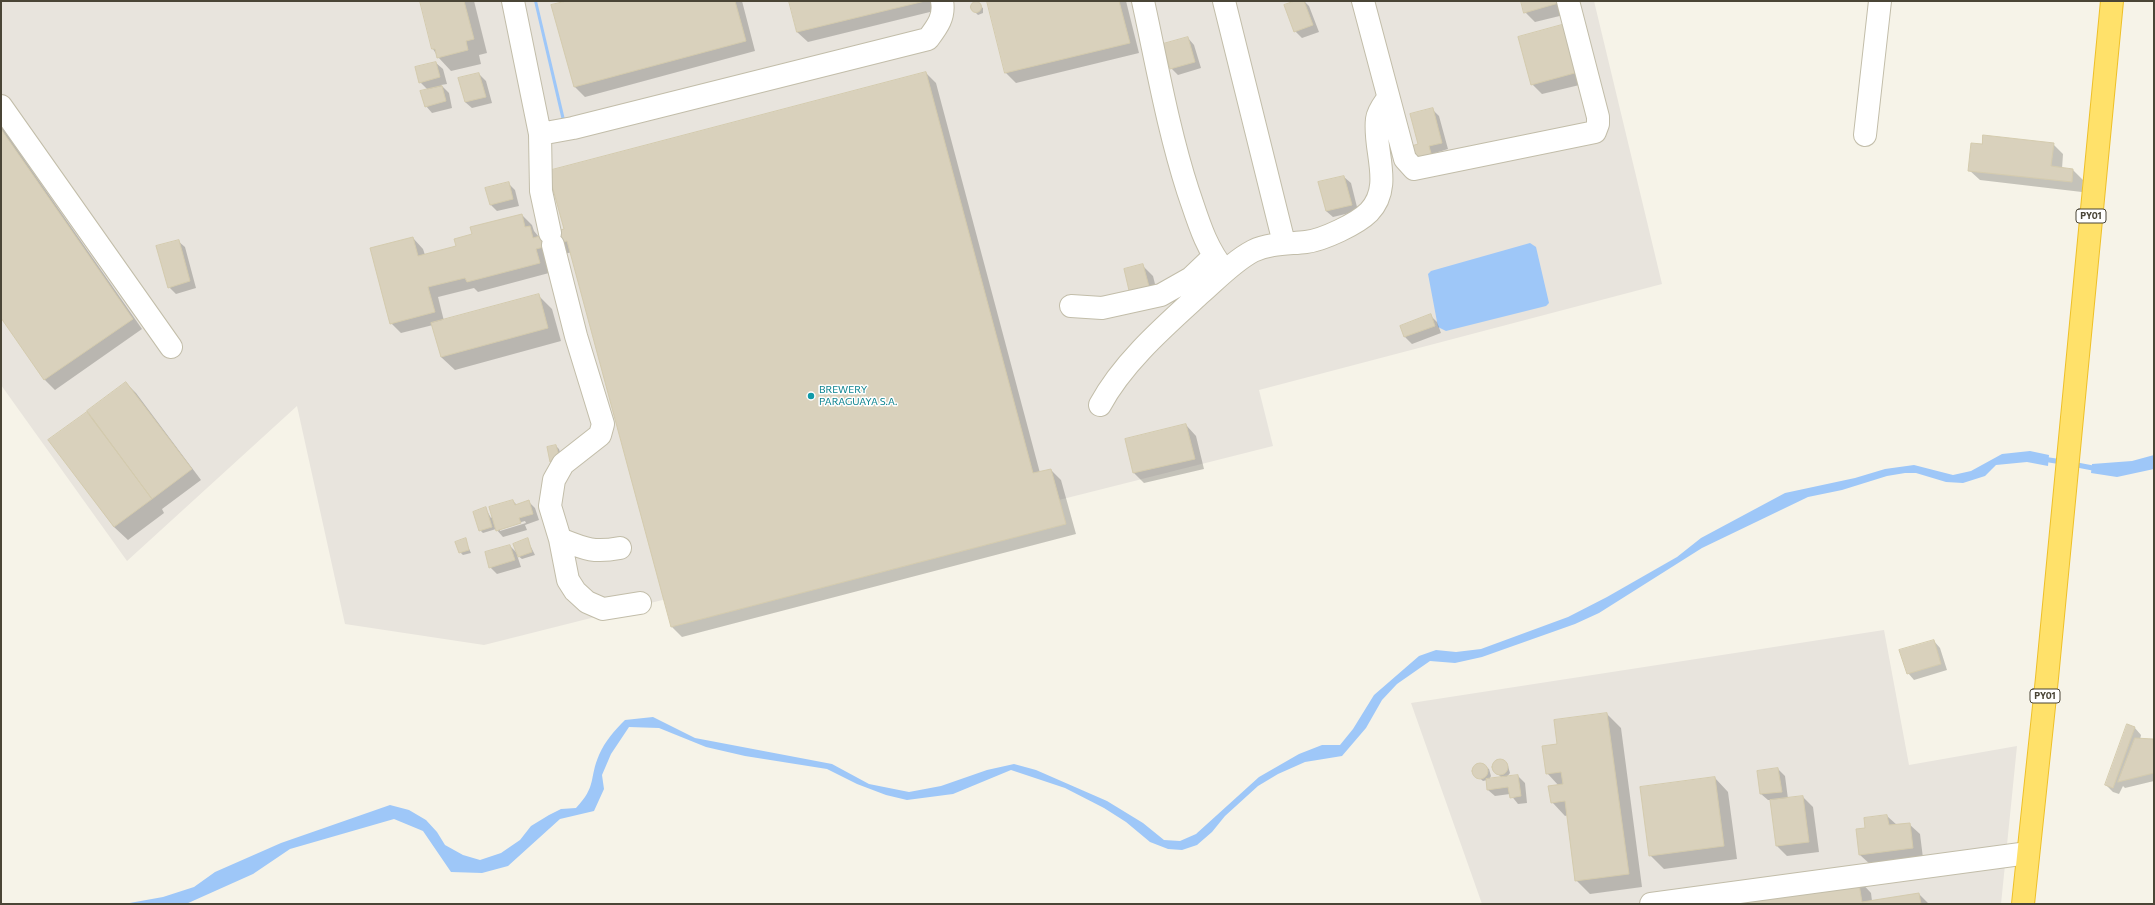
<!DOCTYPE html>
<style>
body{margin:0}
#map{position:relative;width:2155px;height:905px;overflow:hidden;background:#f6f3e8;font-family:Commissioner,sans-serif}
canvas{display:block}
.frame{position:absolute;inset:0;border:2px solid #4a4536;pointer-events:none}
</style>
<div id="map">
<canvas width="2155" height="905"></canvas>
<div class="frame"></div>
</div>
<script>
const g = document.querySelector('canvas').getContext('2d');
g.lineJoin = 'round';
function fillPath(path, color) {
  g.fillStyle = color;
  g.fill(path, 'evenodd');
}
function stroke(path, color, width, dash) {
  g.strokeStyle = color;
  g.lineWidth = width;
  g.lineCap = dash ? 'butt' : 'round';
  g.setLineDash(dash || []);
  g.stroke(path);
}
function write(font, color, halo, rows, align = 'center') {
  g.font = font + ' Commissioner,sans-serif';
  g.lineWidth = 3;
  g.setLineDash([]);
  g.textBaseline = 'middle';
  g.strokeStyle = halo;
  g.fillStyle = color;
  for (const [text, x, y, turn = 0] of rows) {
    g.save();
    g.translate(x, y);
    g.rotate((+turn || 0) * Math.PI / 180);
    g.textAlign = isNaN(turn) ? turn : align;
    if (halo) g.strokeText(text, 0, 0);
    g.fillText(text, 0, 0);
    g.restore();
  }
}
const industrial = new Path2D(`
 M1,1H1594L1662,284L1259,390L1273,446L484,645L345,624L297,406L127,561L1,385Z
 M1884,630L1909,765L2017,746L2001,904H1482L1411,703Z`);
const water = new Path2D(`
 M534,1H537L566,124L563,125Z
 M1530,243L1536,247L1549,303L1546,306L1446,331L1438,327L1428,274L1431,271Z
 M2030,451L2049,455L2048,466L2027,462L1996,465L1985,476L1963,483L1946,482L1916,473H1905L1887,476L1842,490L1808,497L1702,548L1599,613L1575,624L1482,657L1455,663L1430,661L1397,684L1382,700L1366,728L1342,756L1305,762L1278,774L1258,786L1225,816L1212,832L1197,845L1182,850L1168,849L1150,842L1126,822L1104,808L1065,788L1011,770L953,794L907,800L886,795L857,784L827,769L745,756L706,747L659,728L629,727L611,754L602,775L604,789L594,811L560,819L508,866L482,873L451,872L423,831L394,819L290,849L253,874L186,904H124L163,897L194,887L215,872L281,843L390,805L409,810L426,820L437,832L445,845L463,855L480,860L501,853L520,840L531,826L549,815L561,809L576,808C597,786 589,778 599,755C605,741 615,730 625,720L653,717L695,738L832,764L869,784L909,792L941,786L987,770L1014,764L1036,770L1107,801L1143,823L1164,840L1180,841L1196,834L1259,777L1299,754L1322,745H1340L1353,729L1374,695L1419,656L1436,650L1456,652L1481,649L1568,617L1607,597L1677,557L1701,538L1785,493L1855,478L1885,469L1914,465L1953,475L1971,471L2002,454Z
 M2154,455V469L2117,477L2091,473L2092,464L2132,461Z`);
const shadow = new Path2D(`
 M421,1H474L487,53L479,55L481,64L451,71L438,57L433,49Z
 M571,1H742L755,51L585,97L574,86Z
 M790,1H936L938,10L808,42L797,32Z
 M988,1H1126L1139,53L1016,83L1006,73Z
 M1298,1H1304L1309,6L1319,32L1302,38L1295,31Z
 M1522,1H1569L1572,13L1535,22L1525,12Z
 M975,3L983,8V13L978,15L974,11L971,7Z
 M1519,37L1592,82L1542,94L1532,84Z
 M1188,38L1194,45L1201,68L1178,75L1171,68Z
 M436,63L443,69L447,84L441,85L449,93L452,108L432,113L426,106L428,90L420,82Z
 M926,73L936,83L1040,473L1051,470L1061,480L1076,534L682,637L672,627L572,252L546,259L549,273L478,292L474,288L438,297L444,321L538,295L552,309L561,341L455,370L441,357L433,325L401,333L391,323L413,238L423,249L425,255L457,247L473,235L522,215L532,225L534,231L539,237L565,230Z
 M479,74L486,81L492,103L472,108L465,102Z
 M1432,109L1439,116L1448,149L1435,153L1438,164L1420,145Z
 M1,126L142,329L55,390L45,380L1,317Z
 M2053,144L2063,154L2062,169L2073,170L2083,180L2082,192L1980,180L1969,170Z
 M1344,177L1351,183L1358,211L1333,217L1326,211L1319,183Z
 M508,183L515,190L519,206L497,211L491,205Z
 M178,241L185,247L196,288L176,294L169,287Z
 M1143,266L1153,276L1160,304L1142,308Z
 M1431,316L1437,322L1441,333L1412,344L1405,337L1401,326Z
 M126,383L136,393L201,480L162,509L164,513L128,540L114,527L50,441L91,418Z
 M1186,425L1196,436L1204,469L1144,483L1134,473L1126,440Z
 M556,446L559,449L563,462L554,464L551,461Z
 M513,501L517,505L529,502L535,508L539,520L525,525L527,530L503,537L496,529L483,533L480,530L486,509L491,518ZM525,521L526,523L500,531V528Z
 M527,539L535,555L522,559L517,555L521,567L497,574L490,567L510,546L517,553Z
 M465,540L471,553L463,555L460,552Z
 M1934,641L1940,648L1947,670L1914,680L1908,673Z
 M1607,714L1621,728L1642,887L1590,894L1576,880L1568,815L1565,816L1552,802L1559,786L1547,773L1559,745Z
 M2128,726L2135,728L2141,735L2140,740L2154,741V781L2125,788L2123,786L2119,794L2113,792L2106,785Z
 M1502,761L1508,766L1510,773L1506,778L1518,776L1525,783L1527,803L1518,804L1510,794L1495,796L1488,790L1487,780L1483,781L1474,773V769L1478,764H1482L1489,769L1491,776L1489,780L1502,778L1493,769L1495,763Z
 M1778,769L1785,776L1788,799L1803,797L1813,807L1819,852L1787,856L1777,846L1771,800H1768L1761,794Z
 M1715,778L1728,792L1737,859L1664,869L1650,855Z
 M1887,816L1897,825L1909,824L1920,834L1923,858L1871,865L1860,855L1866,829Z
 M1858,879L1871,893L1872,901L1919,894L1929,904H1731Z`);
const stream = new Path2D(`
 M2043,459L2062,462
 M2072,464L2098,469`);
const building = new Path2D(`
 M420,1H464L474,39L466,41L468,50L437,58L435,49H432Z
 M567,1H735L746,41L574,87L551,5Z
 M789,1H925L797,32Z
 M987,1H1119L1130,43L1005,73Z
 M1295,1H1304L1313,25L1294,32L1284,5Z
 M1521,1H1562V2L1524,13Z
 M970.5 7a5.5 5.5 0 1 1 11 0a5.5 5.5 0 1 1-11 0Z
 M1569,23L1582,71L1531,85L1518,37Z
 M1188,37L1195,62L1170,69L1163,44Z
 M436,62L440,77L419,83L415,67Z
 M926,72L1033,473L1051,469L1066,524L671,627L567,241L536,249L540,263L467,282L465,278L428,287L435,312L390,324L370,248L413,237L418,256L456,246L454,239L472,234L470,227L522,214L525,227L530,226L533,238L564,229L548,171Z
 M479,73L486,97L465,102L458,78Z
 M442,86L446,101L425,107L420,91Z
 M1433,108L1442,143L1429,146L1432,157L1412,163L1408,147L1418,144L1410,114Z
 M1,129L133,319L44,380L1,318Z
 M1983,135L2054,143L2051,166L2073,169L2072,182L1968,171L1971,143L1982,144Z
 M1344,176L1352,205L1326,211L1318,182Z
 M509,182L513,199L490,205L485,188Z
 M179,240L190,281L168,288L156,246Z
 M1143,264L1151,294L1131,299L1124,269Z
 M539,294L548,328L441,357L431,323Z
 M1431,314L1435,326L1404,337L1400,326Z
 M126,382L192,469L152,499L87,411Z
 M87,412L152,499L114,527L48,440Z
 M1186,424L1195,459L1133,473L1125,439Z
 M556,445L560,459L550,462L547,447Z
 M513,500L515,505L529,500L533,514L519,518L521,523L496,531L489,507Z
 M486,507L492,527L479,531L473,512Z
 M466,538L469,550L459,553L455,542Z
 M528,538L532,552L518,557L513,544Z
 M510,545L515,560L489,568L485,552Z
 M1934,640L1941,664L1907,674L1899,650Z
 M1607,713L1629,874L1575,881L1565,801L1551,803L1548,786L1563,784L1561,772L1546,774L1542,746L1557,744L1554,720Z
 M2127,724L2135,727L2113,788L2105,785Z
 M2135,738L2153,739L2154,773L2118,782Z
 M1492 767a8 8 0 1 1 16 0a8 8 0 1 1-16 0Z
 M1472 771a8 8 0 1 1 16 0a8 8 0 1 1-16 0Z
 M1778,768L1782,792L1760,794L1757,771Z
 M1518,775L1521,796L1510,798L1508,787L1487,790L1486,779Z
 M1715,777L1724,846L1649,856L1640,787Z
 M1803,796L1809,842L1776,846L1770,800Z
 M1887,815L1889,825L1910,823L1913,848L1859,855L1856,829L1865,828L1864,818Z
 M1858,878L1862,902L1919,893L1921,904H1730Z`);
const minor = new Path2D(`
 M513,1L540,134L573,128L928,39C937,27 945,17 942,1
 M1143,1C1157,65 1168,129 1188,191C1198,220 1205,247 1225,271
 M1224,1L1284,243
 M1363,1L1405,159L1414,169L1595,132L1598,124V117L1568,1
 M1,106L171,347
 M540,134L541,191L550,233
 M1865,135L1880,1
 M553,245L576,336L603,424L600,435L563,464L554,480L550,506L560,539L568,580L575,591L587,602L603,609L640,603
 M1071,306L1102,308L1161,295L1191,278L1213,257
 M1100,405C1123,362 1166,325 1201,293C1217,279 1234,261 1253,251C1270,243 1289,244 1306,242C1323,240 1357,224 1369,212C1394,186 1373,150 1377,119C1378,111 1384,104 1388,98
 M560,539C585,549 593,553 620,548
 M1651,904L2028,853`);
const highway = new Path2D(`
 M2023,904L2047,678L2112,1`);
const markers = [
 [811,396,4,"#0f9aa8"]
];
const shields = [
 [2091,216,30],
 [2045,696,30]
];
const shieldNames = [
 ["PY01",2091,216],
 ["PY01",2045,696]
];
const cultureNames = [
 ["BREWERY",819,390],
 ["PARAGUAYA S.A.",819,402]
];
fillPath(industrial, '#e8e4dd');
fillPath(water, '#9ec7f8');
fillPath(shadow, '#0003');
stroke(stream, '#9ec7f8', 5);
fillPath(building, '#d9d1bc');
stroke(building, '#d4cbae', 1);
stroke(minor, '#c2bda9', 24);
stroke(highway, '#eec029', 24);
stroke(minor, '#fff', 22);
stroke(highway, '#ffe16a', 22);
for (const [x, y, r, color] of markers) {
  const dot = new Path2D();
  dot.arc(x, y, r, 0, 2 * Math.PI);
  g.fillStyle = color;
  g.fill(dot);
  stroke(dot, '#fff', 1.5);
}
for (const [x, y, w] of shields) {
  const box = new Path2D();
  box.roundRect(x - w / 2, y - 7, w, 14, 3);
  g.fillStyle = '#fff';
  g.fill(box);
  stroke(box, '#4a4536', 1);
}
write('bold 9px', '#4a4536', null, shieldNames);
write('10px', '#0d838f', '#fff', cultureNames, 'left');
</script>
